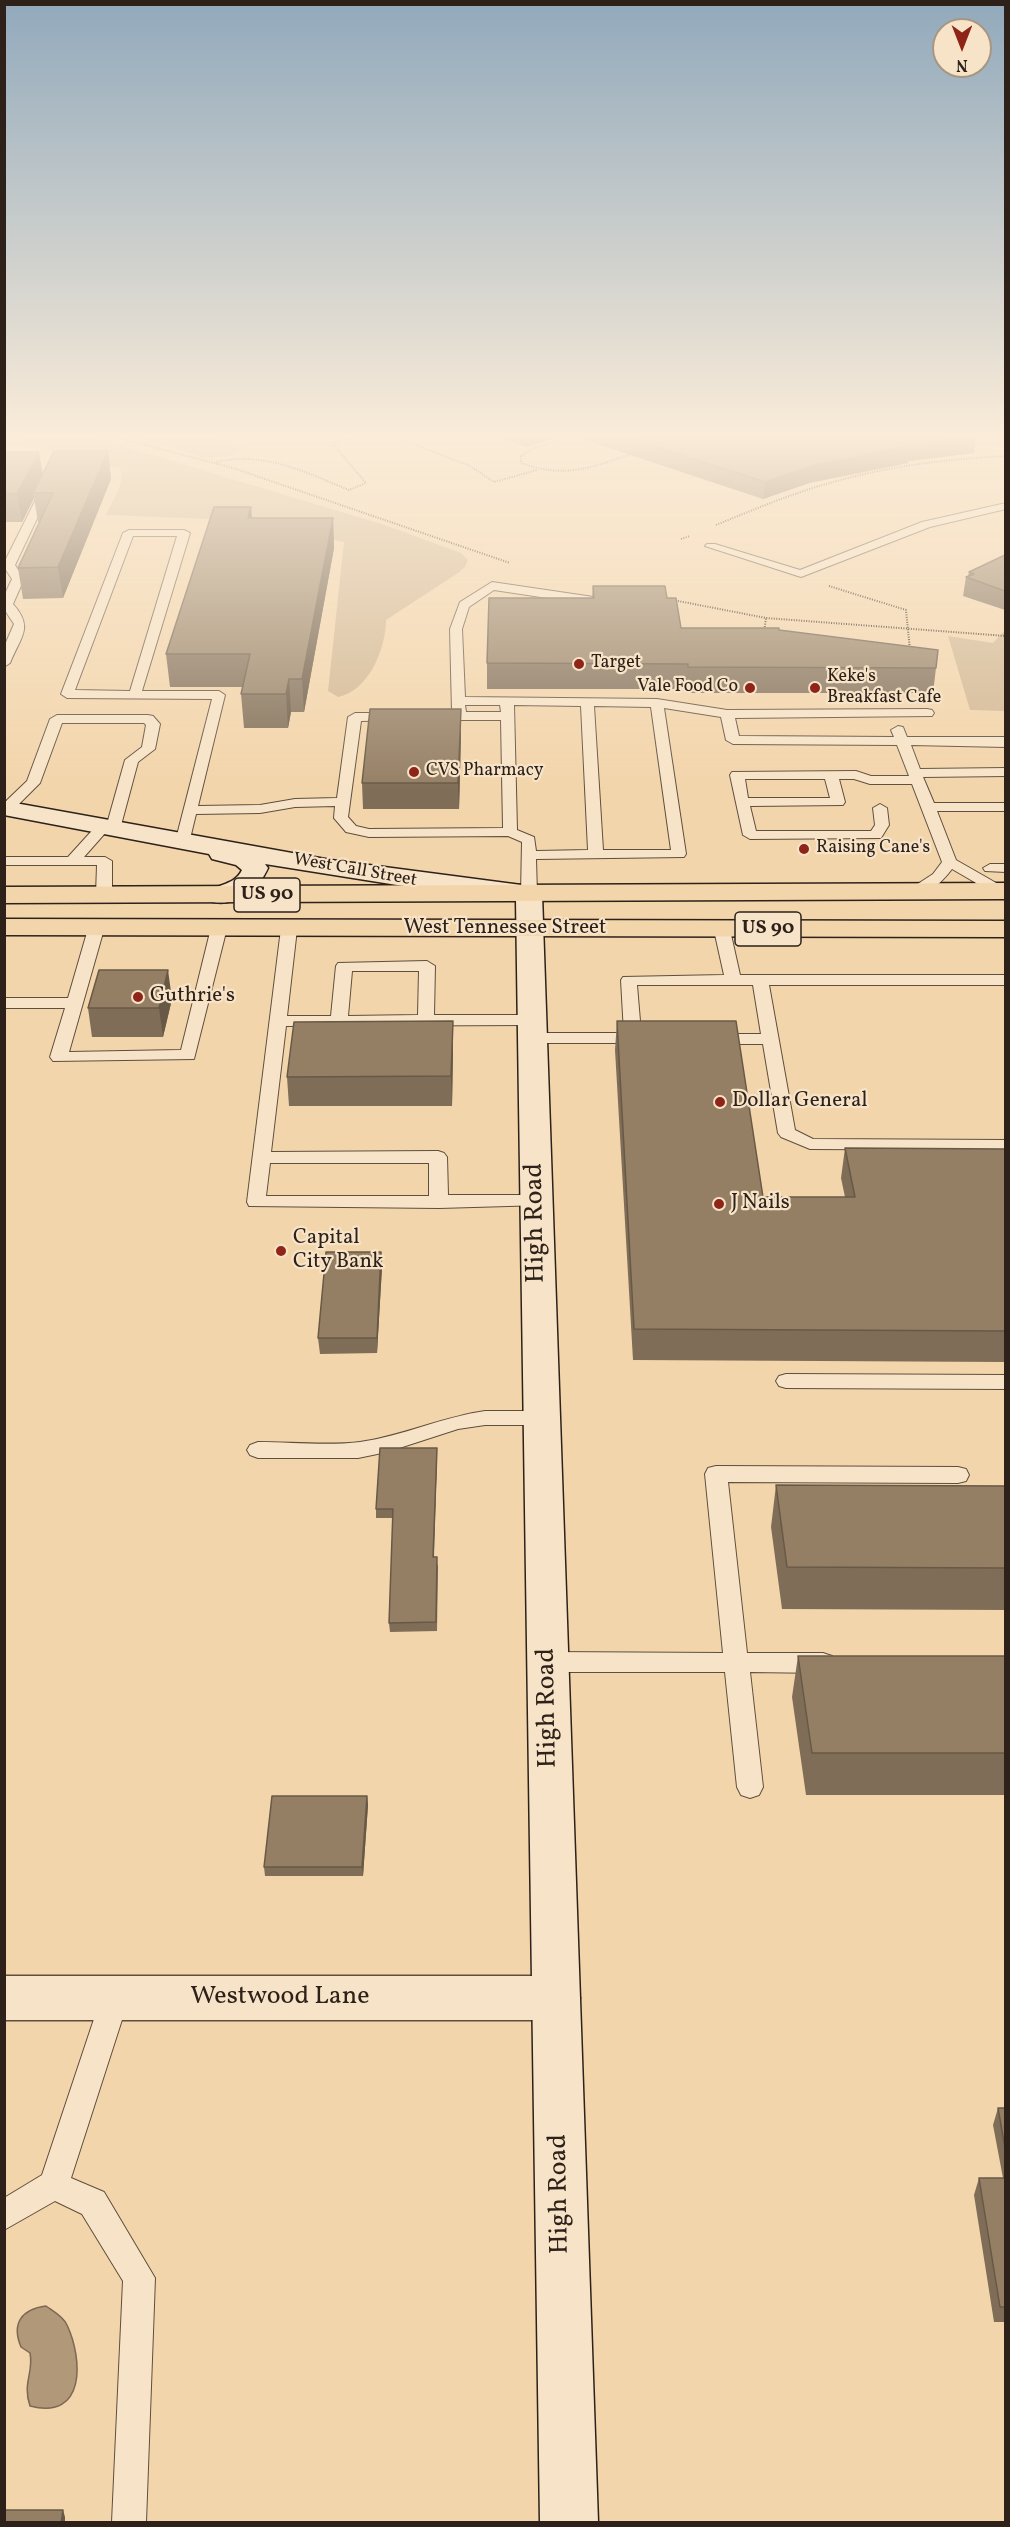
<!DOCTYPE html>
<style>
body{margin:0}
#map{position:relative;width:1010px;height:2527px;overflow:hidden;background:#f3d5ab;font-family:Vollkorn,serif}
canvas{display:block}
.frame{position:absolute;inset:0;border:6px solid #2d2119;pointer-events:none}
.north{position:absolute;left:932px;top:18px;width:60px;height:60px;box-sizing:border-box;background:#f7e4c8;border:2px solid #a69682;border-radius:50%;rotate:180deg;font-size:16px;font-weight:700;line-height:24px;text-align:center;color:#2d2119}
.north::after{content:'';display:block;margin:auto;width:21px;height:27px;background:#8f2418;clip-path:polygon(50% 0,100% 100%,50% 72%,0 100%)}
</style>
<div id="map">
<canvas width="1010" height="2527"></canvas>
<div class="frame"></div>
<div class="north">N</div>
</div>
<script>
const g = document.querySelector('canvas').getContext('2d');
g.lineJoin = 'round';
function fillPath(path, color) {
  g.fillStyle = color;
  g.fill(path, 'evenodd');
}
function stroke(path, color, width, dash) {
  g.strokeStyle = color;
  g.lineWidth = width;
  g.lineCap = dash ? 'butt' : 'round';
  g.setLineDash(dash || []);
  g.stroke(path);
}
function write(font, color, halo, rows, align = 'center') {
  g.font = font + ' Vollkorn,serif';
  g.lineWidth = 4.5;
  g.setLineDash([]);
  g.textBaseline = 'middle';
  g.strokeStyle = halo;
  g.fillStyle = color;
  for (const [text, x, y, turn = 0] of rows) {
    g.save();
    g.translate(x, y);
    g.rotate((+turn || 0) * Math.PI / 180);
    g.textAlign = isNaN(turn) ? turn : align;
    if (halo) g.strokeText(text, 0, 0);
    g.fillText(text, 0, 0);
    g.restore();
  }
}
const green = new Path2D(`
 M8,437H92L385,525L461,553L468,560L465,567L458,573L386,620C386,648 369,691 338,697L328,691L344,542L235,520L106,515C112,502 126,482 120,468L73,459L29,442Z
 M137,437H214L243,447L232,456L205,458Z
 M1005,630V711L970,710L948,636L993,643Z`);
const water = new Path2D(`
 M46,2306C53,2311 64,2317 67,2325C83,2359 86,2421 30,2406C22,2383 34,2373 30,2353L21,2347C11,2323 22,2309 46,2306Z`);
const path = new Path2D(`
 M115,437L233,468L510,563
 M395,437L470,466L494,482L537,470
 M567,437L532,449L521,456V463C565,479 591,468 633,453
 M216,462C264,451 305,472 349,490L366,483L332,443L352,437
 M716,525C755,509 793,493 833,482C889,466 948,459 1006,456
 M681,539L690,536
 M829,586L906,610L910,650
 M673,600L766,618L1006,636
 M764,632L766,618`);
const lane = new Path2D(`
 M47,484L52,487L15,565L24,579L13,604C34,628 21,636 10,663L4,667V647L14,624L4,609V596L12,579L4,567V563L42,487Z
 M1006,503V509L930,527L801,577L705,546L707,544H715L800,570L922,522Z
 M129,530H184L190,533L142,691H219L225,695L198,806L260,805L295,799L337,798L348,717L355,713H395L400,714L402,717L400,720L361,721L348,817L356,826L369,829L503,828L501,720H436L429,716L436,712H452L450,629L460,602L492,582L607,599L613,603L607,607L494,590L469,607L462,629L465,697L657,699L727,710L927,709L932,710L934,713L932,716L735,718L739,736L894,737L891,730L898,726L903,727L907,737H1006V747L911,745L920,769L1006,768V776L923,777L934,803H1006V811H937L956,860L1005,888L1006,894H995L952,869C943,881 925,899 910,895L907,892L910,889L933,874L942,862L912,784H870L854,779H839L845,802L843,805L750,806L756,831H871L875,825L873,808L880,804L887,808L889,825L881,838L750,839L743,835L730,775L732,772L856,771L871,776H909L897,745L733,744L726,740L721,717L664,708L686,854L684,857L536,859L537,894L529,899L521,894L522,842L508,836L369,837L346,832L334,818L335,806L295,807L260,813L196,814L189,843L182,847L177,846L175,843L212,699L67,698L61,694L123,533ZM133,536H177L130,691L75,690ZM465,705H500L501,712H466ZM514,705L581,706L588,850L536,851L534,837L517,830ZM594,706L651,707L671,850H603ZM745,779H825L830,798H748Z
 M57,715H148L153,716L160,724L155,749L138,762L120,829L113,833L107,831L84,857H105L112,861V895L109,898H99L96,895L97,865H4V857H68L98,824H107L125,760L142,747L146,725L144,723H62L40,783L12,811L4,812V803L27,781L50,719Z
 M990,864H1006V872L985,871L983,868Z
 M219,923L227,928L194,1059L53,1061L50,1057L65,1008H4V998H68L88,929L96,924L104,929L69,1052L181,1050L211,928Z
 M289,924L297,929L287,1016H331L336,966L338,963L427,961L435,966L434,1015H532L540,1020L532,1025L286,1026L271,1152L438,1151L444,1153L447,1157L448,1195H536L543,1197L545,1201L543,1205L439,1208L249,1206L247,1202L281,929ZM352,971H419L418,1015L348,1016ZM270,1163H429V1196H266Z
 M722,925L730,930L740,975H1006V985H769L795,1130L813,1139L1006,1140V1150L810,1149L781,1137L778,1133L763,1044H713L707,1043L705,1039L707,1035L713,1034H761L753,985H637L641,1033L648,1034L650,1038L648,1042L642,1043H533L527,1042L525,1038L527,1034L533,1033H624L621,980L623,977L724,975L714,930Z
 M786,1374L1006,1375V1389L786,1388L779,1386L776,1381L779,1376Z
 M485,1411H541L549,1413L552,1418L549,1423L541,1425H485L458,1429L387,1452L358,1458H258L250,1455L247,1450L250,1445L258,1442C290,1442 328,1446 360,1442C403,1436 442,1417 485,1411Z
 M716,1466L958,1467L966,1469L969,1475L966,1481L958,1483L728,1482L747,1653H823L832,1656L835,1663L832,1670L823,1673L750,1672L763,1787L759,1795L750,1798L741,1795L737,1787L725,1672H548L539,1669L536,1662L539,1655L548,1652L723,1653L705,1474L708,1468Z
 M115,1985L125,1989L129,1998L71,2178L104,2192L155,2278L146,2522H112L123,2281L82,2214L55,2201L4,2230V2198L42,2175L101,1998L105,1989Z`);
const street = new Path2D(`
 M4,1976H556L573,1983L580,1998L573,2013L556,2020H4Z`);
const secondary = new Path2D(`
 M4,801L331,860L529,886L538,889L542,894L598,2522H540L516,900L397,885L265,864L268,868C258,891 234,908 209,901L205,896C214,883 234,887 242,870L236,865L212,859L209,854L4,815Z`);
const primary = new Path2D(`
 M1006,883V899L4,903V887Z
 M4,919L1006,921V937L4,935Z`);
const wall = new Path2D(`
 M496,437H558L527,447Z
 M576,437H976L974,453L908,461V463L809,483L763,499Z
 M108,451L111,479L63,598L23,599L18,568L39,522H38L34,498L22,522H4V452H39L43,475Z
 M252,518H333L334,548L304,712H291L288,728H244L241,694L243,687H170L166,654Z
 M1005,555V610L963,596L966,577L968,576L969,572Z
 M593,586L667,598L681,628L779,630L936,668L933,693H687L686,689H487V663L592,598Z
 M461,735L459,809H363L362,783Z
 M172,999L163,1037H92L88,1008Z
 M453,1021V1051L452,1106H289L287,1077Z
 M617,1021L763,1197H845L841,1178L845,1148L1005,1149V1362L633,1360L615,1050Z
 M381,1252L382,1267L377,1353L320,1354L318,1338Z
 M437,1457L434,1557L438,1566L437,1631L390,1632L389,1623L393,1518H376V1509Z
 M776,1485L1005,1486V1610L782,1609L771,1527Z
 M798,1656H1005V1795H806L792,1697Z
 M367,1796L368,1805L363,1876H265L264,1867Z
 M998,2108H1005V2322H994L974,2195L979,2178H1003L993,2125Z`);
const shadedWall = new Path2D(`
 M527,437H558L527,447Z
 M976,437L974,453L908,461V463L809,483L763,499L765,482L811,466L908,445Z
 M108,451L111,479L63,598L58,567Z
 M39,452L43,480L33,493L34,498L22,522L17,494Z
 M251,507L254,537L248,518Z
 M333,518L334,548L304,712L302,679Z
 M289,679L291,712L288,728L286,694Z
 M461,709V735L459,809L458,783Z
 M168,970L172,999L163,1037L159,1008Z
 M453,1021V1051L452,1106L451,1076Z
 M381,1252L382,1267L377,1353V1338Z
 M437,1448V1457L433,1566V1557Z
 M367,1796L368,1805L363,1876L362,1867Z
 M63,2510L65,2517V2523H61Z`);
const building = new Path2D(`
 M626,437H973L908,445L910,446L811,466L765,482Z
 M54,451H108L58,567L18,568L53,493H33Z
 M4,452H39L17,494H4Z
 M214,507H251L248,518H333L302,679H289L286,694H241L250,654H166Z
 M1005,555V591L966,577L974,574L969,572Z
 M593,586H665L667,598H676L681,628H779V630L938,650L936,668L688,667V664L487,663L489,598H594Z
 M370,709H461L458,783H362Z
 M99,970H168L159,1008H88Z
 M453,1021L451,1076L287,1077L294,1022Z
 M617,1021H736L763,1197H855L845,1148L1005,1149V1331L634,1329Z
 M326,1252H381L377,1338H318Z
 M380,1448H437L433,1557H437L436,1622L389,1623L393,1509H376Z
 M776,1485L1005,1486V1568L787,1567Z
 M798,1656H1005V1753H812Z
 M272,1796H367L362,1867H264Z
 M998,2108H1005V2148Z
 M979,2178H1005V2307H1000Z
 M4,2510H63L61,2523H4Z`);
const markers = [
 [579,664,6,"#8f2418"],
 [750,688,6,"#8f2418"],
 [815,688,6,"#8f2418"],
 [414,772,6,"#8f2418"],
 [804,849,6,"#8f2418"],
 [138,997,6,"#8f2418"],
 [720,1102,6,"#8f2418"],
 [719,1204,6,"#8f2418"],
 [281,1251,6,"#8f2418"]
];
const farPoinames = [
 ["Target",591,664],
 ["Keke's",827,678],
 ["Breakfast Cafe",827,699],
 ["Vale Food Co",738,688,"right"],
 ["CVS Pharmacy",426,772],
 ["Raising Cane's",816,849]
];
const farStreetnames = [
 ["West Call Street",355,871,10]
];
const shields = [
 [267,895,66],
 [768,929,66]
];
const shieldNames = [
 ["US 90",267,895],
 ["US 90",768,929]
];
const streetNames = [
 ["West Tennessee Street",505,929]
];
const poiNames = [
 ["Guthrie's",150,997],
 ["Dollar General",732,1102],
 ["J Nails",731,1204],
 ["Capital",293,1239],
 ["City Bank",293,1263]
];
const nearStreetnames = [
 ["High Road",537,1223,-91],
 ["High Road",549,1708,-91],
 ["Westwood Lane",280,1998],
 ["High Road",561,2194,-91]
];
fillPath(green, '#d1b692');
fillPath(water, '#b09879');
stroke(water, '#7c6853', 1.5);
stroke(lane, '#5e4e3e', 2);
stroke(street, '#5e4e3e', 3);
stroke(secondary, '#2d2119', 3);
stroke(primary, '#2d2119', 3);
stroke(path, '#2d2119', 2, [1, 1.5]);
fillPath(lane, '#f7e4c8');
fillPath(street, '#f7e4c8');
fillPath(secondary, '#f7e4c8');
fillPath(primary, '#f3d5ab');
fillPath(wall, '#7f6d57');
fillPath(shadedWall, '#685947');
fillPath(building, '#947f65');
stroke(building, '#685947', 1.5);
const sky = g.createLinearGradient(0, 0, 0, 791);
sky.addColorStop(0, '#91a9bc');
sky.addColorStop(0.55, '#faecd9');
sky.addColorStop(1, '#faecd900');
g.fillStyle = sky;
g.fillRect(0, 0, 1010, 791);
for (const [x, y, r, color] of markers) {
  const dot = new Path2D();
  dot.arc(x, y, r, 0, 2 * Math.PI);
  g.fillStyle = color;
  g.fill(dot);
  stroke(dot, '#f7e4c8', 2);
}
write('18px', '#2d2119', '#f7e4c8', farPoinames, 'left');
write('18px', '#2d2119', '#f7e4c8', farStreetnames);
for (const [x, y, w] of shields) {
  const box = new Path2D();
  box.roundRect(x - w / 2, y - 17, w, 34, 4.5);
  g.fillStyle = '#f7e4c8';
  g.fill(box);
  stroke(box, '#2d2119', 1.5);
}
write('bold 20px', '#2d2119', null, shieldNames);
write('21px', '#2d2119', '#f7e4c8', streetNames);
write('21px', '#2d2119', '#f7e4c8', poiNames, 'left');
write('26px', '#2d2119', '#f7e4c8', nearStreetnames);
</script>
